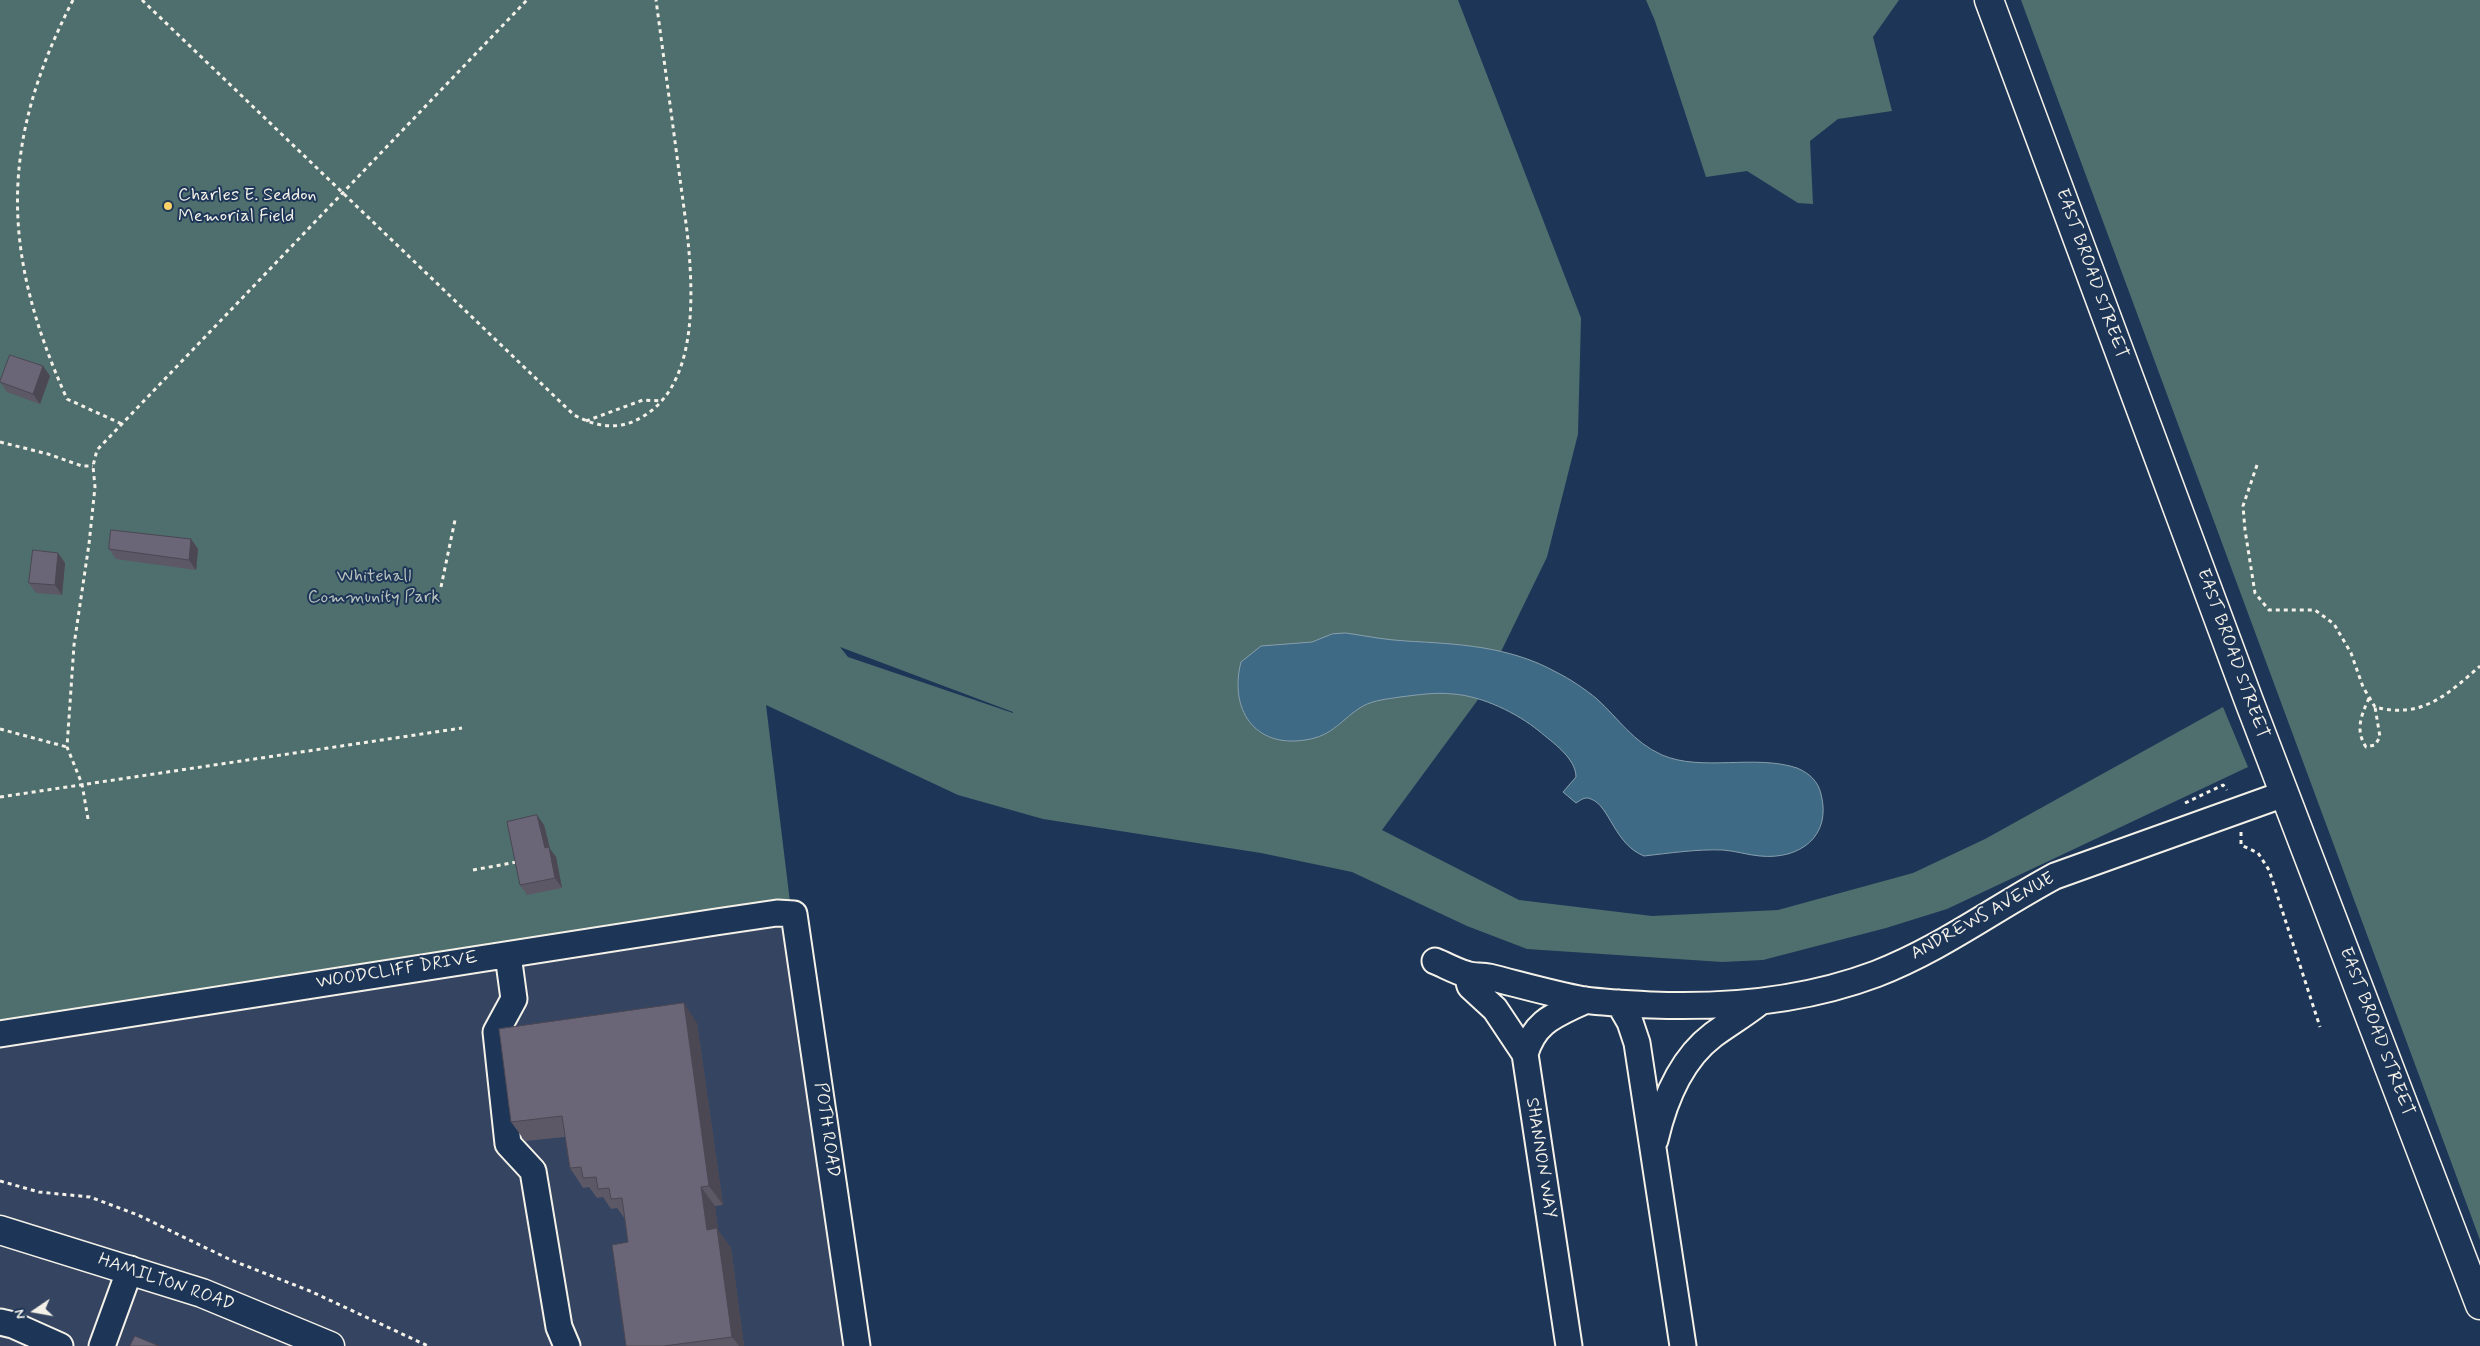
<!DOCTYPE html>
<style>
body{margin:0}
#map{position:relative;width:2480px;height:1346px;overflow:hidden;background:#1d3557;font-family:Mynerve,sans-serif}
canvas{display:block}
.north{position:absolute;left:10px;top:1286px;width:50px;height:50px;-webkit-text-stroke:4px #1d3557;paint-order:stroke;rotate:258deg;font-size:14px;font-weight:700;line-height:20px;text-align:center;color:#f4f1e8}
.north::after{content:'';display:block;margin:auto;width:18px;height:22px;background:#f4f1e8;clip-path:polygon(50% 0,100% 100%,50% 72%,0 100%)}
</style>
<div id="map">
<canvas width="2480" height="1346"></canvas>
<div class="north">N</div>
</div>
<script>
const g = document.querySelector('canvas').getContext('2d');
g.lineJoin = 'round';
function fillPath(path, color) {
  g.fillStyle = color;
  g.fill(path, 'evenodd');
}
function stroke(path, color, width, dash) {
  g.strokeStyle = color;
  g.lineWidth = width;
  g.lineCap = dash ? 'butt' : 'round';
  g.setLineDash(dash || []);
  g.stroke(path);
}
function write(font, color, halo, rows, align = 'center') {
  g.font = font + ' Mynerve,sans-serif';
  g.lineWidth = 4;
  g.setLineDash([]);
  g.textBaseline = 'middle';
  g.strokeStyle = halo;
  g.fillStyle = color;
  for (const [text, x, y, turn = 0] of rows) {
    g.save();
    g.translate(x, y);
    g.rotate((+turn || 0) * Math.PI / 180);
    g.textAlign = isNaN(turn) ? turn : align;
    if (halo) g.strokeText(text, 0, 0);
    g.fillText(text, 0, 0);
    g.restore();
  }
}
const built = new Path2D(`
 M790,902L849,1346H0V1022Z`);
const green = new Path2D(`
 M0,0H1458L1581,318L1578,434L1547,557L1477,701L1382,830L1519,900L1652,916L1778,910L1913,873L1985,839L2223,707L2248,767L1947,909L1886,928L1763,960L1722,962L1527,949L1467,926L1352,872L1261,853L1043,819L958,795L766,705L790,902L0,1022ZM840,647L1013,712V713L848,657Z
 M1646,0H1899L1873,37L1892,111L1838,119L1810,141L1813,204L1798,203L1747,171L1706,177L1655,21Z
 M2021,0H2480V1240Z`);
const water = new Path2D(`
 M1346,633C1366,636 1386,640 1406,641C1458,644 1509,646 1556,672C1570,679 1585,689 1597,699C1619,719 1633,742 1662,755C1702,772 1755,754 1797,768C1809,773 1818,781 1821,794C1832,836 1800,860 1760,856C1748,855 1736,851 1723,850C1698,849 1670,853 1644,856C1614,844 1610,806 1591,799C1585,796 1581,800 1576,803L1563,792L1576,777C1576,758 1552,742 1539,731C1517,713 1482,696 1453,694C1436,692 1417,695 1400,697C1388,699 1374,700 1363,706C1341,719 1334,736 1305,740C1254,748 1229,709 1241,662L1261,646L1312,642L1332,634Z`);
const path = new Path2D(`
 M73,0C0,142 0,250 67,399L122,424
 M142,0L574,415C597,427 619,431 642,417C700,384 693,288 687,231L656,0
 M586,421L643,400L662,401
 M0,442L48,454L82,466H93
 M2257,465L2243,506L2245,530L2255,593L2269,610H2315L2334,624L2351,653L2363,687L2375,707C2421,719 2446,696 2480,666
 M441,587L455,520
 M2369,698C2361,716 2355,730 2366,747L2375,745L2380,737L2375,707
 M0,729L67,747
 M0,797L462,728
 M2185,803L2223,785L2227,790
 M88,819L82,784L67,747L74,645L89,544L95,487L93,466L97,450L527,0
 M2241,832V845L2258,853L2269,870L2320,1027
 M473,870L517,862
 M0,1181L39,1192L90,1197L138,1215L231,1260L310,1291L428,1346`);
const minor = new Path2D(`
 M508,955L514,999L496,1032L508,1144L533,1171L559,1327L567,1346
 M1435,961C1445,965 1455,971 1466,974C1473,977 1481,975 1489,977C1521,985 1552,994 1584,1000C1607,1003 1630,1004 1652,1005C1728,1008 1804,1001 1876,974C1941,949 1995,908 2055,876L2284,794
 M1467,975L1470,986L1495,1009L1525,1054
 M1619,1003L1630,1022L1637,1043L1683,1346
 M0,1034L716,922L777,913L794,914L857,1346
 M1655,1140C1664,1101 1680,1060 1713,1035C1728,1024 1745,1014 1760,1002
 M0,1322L13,1325L60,1346
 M102,1346L130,1269
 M1569,1346L1525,1054C1535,1020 1556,1015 1586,1000`);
const major = new Path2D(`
 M1989,0L2249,701L2480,1305
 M0,1230L202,1293L330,1346`);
const wall = new Path2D(`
 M43,366L50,376L40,404L7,392L0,382Z
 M191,539L198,549L196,570L116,559L109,549Z
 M58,553L65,563L62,595L36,593L29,583Z
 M544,825L550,849L556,857L562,888L527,895L520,885Z
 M697,1023L723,1205L715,1206L718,1230L731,1248L744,1346H626L628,1242L625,1219L617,1208L611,1209L603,1197L597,1198L589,1187L583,1188L570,1168L565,1137L525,1141L511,1122Z`);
const shadedWall = new Path2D(`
 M43,366L50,376L40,404L33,394Z
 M191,539L198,549L196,570L189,560Z
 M58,553L65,563L62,595L55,585Z
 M537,815L544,825L550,849L556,857L562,888L555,878L545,848Z
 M684,1003L697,1023L723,1205L709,1186Z
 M701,1187L715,1206L718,1230L731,1248L744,1346H739L732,1337L707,1230Z`);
const building = new Path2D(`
 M10,355L43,366L33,394L0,382Z
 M111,530L191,539L189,560L109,549Z
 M33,550L58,553L55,585L29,583Z
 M537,815L545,848L549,847L555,878L520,885L507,822Z
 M684,1003L709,1186L701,1187L707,1230L717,1228L732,1337L664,1346H626L612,1245L628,1242L622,1198L611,1199L609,1188L598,1189L596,1177L583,1178L581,1167L570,1168L562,1116L511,1122L499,1029Z
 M135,1336L159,1346H130Z`);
const markers = [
 [168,206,5,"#ffd166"]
];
const poiNames = [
 ["Charles E. Seddon",178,196],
 ["Memorial Field",178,217]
];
const streetNames = [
 ["EAST BROAD STREET",2091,274,70],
 ["EAST BROAD STREET",2232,654,70],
 ["ANDREWS AVENUE",1983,917,-29],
 ["WOODCLIFF DRIVE",397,971,-9],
 ["EAST BROAD STREET",2376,1032,69],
 ["POTH ROAD",826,1130,82],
 ["SHANNON WAY",1540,1158,81],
 ["HAMILTON ROAD",166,1283,19]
];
const parkNames = [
 ["Whitehall",374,577],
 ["Community Park",374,598]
];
fillPath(built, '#344461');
fillPath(green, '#4f6e6e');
fillPath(water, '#3f6a85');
stroke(water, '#87a0ad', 1);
stroke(minor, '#f4f1e8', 29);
stroke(major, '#f4f1e8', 31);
stroke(path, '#f4f1e8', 3, [4, 4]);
stroke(minor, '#1d3557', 25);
stroke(major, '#1d3557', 28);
fillPath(wall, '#5c5866');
fillPath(shadedWall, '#4b4753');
fillPath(building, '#6b6677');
stroke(building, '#4b4753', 1);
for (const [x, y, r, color] of markers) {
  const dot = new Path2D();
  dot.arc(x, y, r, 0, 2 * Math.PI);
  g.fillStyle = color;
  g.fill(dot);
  stroke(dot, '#1d3557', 2);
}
write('18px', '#f4f1e8', '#1d3557', poiNames, 'left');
write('18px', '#f4f1e8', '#1d3557', streetNames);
write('18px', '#bac3bd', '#1d3557', parkNames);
</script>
